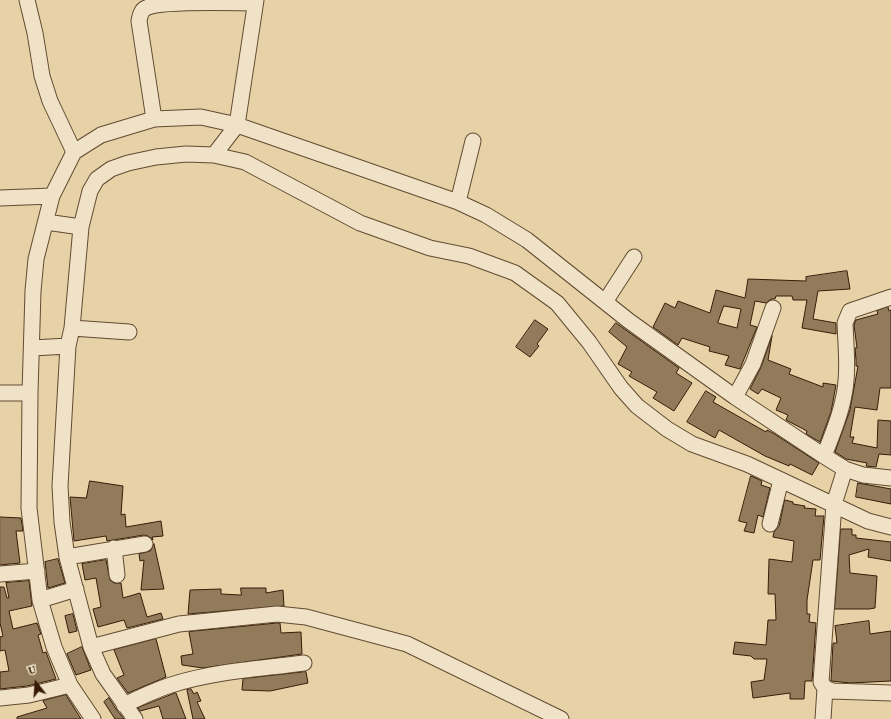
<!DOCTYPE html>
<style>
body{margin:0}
#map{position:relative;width:891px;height:719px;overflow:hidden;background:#e7d2a8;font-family:Vollkorn,serif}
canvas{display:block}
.north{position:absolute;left:16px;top:663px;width:40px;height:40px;-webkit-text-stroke:3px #efe2c6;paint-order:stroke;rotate:343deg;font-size:11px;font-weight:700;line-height:16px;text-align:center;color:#361c08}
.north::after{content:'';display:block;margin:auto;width:14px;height:18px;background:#361c08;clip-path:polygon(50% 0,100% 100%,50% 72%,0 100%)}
</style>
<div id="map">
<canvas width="891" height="719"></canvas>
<div class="north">U</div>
</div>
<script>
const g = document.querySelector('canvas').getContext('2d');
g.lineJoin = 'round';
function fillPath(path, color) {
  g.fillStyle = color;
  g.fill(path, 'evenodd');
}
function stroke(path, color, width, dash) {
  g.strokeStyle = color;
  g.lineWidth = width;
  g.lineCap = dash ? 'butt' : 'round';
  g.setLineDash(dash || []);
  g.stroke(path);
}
const building = new Path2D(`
 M847,271L850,289L818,291L813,319L836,323V334L802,328L807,300H793L792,296H776L775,299H771L766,303L755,301L750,325L757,327L740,369L725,365L729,356L709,351L710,347L682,338L678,345L653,327L665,303L675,308L678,301L710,313L716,290L745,298L748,279L806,281V277ZM724,306L741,309L737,328L718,323Z
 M888,307L889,311L891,310V388H880L877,410L855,407L850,437H854L852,443L877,448L878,420L891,421V455L879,454L876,467L866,466L867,463L846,459L835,452L850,410L858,366H856V360L855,348H857L854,325L856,320L878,314L877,311Z
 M535,320L548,329L537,344L539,346L530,357L516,347Z
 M616,323L679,368L676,373L692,383L674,411L653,398L657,392L629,376L632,372L618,364L627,347L609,332Z
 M772,336L768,360L791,369L789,374L823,387V383L836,385L831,412L820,442L806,434L807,431L786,420L788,415L776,410L781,398L762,389L758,394L750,389L761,367Z
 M706,391L716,397L713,402L766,432L767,430L773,433L819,463L812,475L790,464L789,466L765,456L719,430L715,438L687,422Z
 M751,476L762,481L761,485L770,488L763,517L758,515L754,533L744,531L747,523L739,521Z
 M90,481L123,486L121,515L125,514L126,527L161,521L163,536L152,537L153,540L148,536L144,535L107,541L106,536L74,541L70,497L86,498Z
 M858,483L891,489V504L856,497Z
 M785,500L793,502V504L805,506L804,508L816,509L815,516H824L820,560H813L807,600V614H810L809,622L816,623L812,681H805L804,699H790V693L753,698L751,682L764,680L767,659H754L751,656L733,654L735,642L766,645L768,620H776L775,594H768L769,559L792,562L794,541L773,537L774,532L779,526Z
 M0,517L21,518L23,531H16L20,563L0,565Z
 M841,529H852V535H856V538L891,542V561L868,557L869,549L849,555L850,573L877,576L875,608L869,609H835Z
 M154,544L164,589L141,590L144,560L140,561L139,554L150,551Z
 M58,559L65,583L48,588L45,562Z
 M106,560L110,580L114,583H121L123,598L140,593L147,617L161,613L163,619L127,628L124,620L98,627L93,609L101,607L96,578L85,580L82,564Z
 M29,581L32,606L9,611L13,629L37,623L41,634L38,635L43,653L46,652L56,679L27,686L0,689V672L9,671L5,650L0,651V637L3,636L0,623V587H4L7,598H9L6,583Z
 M241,588H266V593L283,590L284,606L188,614L190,590L221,589V594L241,595Z
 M73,614L77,631L69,633L65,616Z
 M869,621L870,634L891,631V681L850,683L831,681L833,643H837L835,626Z
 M277,623H280L281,633L301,632L302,654L203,668L182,665L181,656L193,654L189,632Z
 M156,639L166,677L128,693L117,678L124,675L114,650Z
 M82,647L91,670L76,675L67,654Z
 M306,672L308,683L270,691L242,690L243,679Z
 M191,689L194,694L197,692L201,701L197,702L205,719H193L187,690Z
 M176,693L186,719H163L159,706L140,711L138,708Z
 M66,695L81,719H17V717L47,708L43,701Z
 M109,698L116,709L124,719H115L104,702Z`);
const minor = new Path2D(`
 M27,0L35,33L42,76L50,101L74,152L52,196L36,259L33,291L30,393L29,508L40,600L54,647L70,685L93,719
 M154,119L139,21C140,16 141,10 146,8C161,0 235,3 255,3
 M74,152L101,135L154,119L201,117L237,125L458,202L486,215L527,240L629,321L735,397L824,456L845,469L863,475L891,478
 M214,155L237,125L256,0
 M0,198L52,196
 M458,202L473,141
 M46,222L81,227
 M605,302L634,257
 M72,328L129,332
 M32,348L68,346
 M0,393H30
 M735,397L753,364L773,308
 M824,456C831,437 839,420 843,400C849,376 846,348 845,323L850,311L891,297
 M845,469L834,504L821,682L825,688L832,691L891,693
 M770,524L781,480
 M114,548L117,575
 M67,557L145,544
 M0,574L37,571
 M40,600L76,589
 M91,647L179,624L277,614L306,617L407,644L561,719
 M0,698L29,695L70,685
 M124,705C139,698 155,690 171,685C214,671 260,669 304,663
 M135,719L103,674L91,647L67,557L62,522L60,486L68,346L72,328L81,227L90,191L97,179L111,169L128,163L156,157L186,154L214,155L245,162L360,223L430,248L469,256L515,273L557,303L589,342L621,388L637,406L667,429L692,444L747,464L868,521L891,527
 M823,719L825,688`);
fillPath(building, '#927b5b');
stroke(building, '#361c08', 1);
stroke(minor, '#624a30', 17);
stroke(minor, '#efe2c6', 15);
</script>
